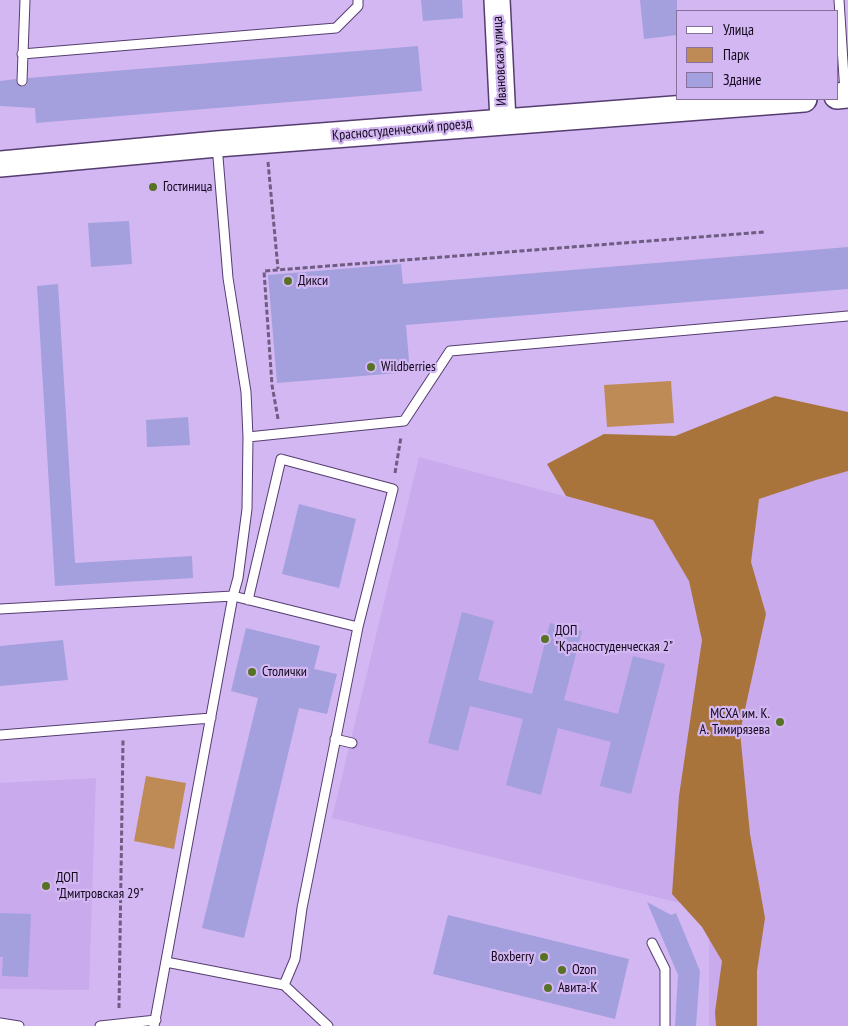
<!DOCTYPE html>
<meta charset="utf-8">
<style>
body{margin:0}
#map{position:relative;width:848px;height:1026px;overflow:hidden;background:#d3b7f2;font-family:"PT Sans Narrow",sans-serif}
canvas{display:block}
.legend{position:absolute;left:676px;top:10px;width:162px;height:90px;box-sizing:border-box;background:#d3b7f2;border:1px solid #86719c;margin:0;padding:6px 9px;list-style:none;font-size:15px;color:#12081c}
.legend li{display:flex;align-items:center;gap:10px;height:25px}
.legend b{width:25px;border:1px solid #86719c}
</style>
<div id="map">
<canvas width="848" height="1026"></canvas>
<ul class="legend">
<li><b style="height:6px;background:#fff"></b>Улица</li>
<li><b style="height:14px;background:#be8b57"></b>Парк</li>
<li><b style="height:14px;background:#a3a0dd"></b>Здание</li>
</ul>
</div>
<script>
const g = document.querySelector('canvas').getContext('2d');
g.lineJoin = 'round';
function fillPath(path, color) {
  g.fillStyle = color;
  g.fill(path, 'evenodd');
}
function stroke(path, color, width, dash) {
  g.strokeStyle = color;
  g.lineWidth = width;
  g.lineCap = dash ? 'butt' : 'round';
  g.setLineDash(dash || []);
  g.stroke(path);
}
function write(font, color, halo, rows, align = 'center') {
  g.font = font + ' "PT Sans Narrow",sans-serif';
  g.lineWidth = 4.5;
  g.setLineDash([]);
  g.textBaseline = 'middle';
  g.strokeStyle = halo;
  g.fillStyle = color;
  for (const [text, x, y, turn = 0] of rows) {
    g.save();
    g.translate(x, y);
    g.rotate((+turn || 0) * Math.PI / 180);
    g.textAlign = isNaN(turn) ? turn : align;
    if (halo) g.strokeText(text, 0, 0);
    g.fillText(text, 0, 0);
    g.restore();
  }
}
const built = new Path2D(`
 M848,449V1026H709V910L332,818L419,457L653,520L715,459Z
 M96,778L89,990L0,989V783Z`);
const green = new Path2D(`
 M671,381L674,423L607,427L604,385Z
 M146,776L186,783L174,849L134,841Z`);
const forest = new Path2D(`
 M775,396L848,412V471L816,480L759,499L751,562L766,614L740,732L750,834L765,918L757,971V1026H716L715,1012L722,961L702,927L672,894L679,796L702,640L689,581L653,520L566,496L547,464L604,434L675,436Z`);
const building = new Path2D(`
 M421,0H462L463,18L423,21Z
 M640,0H677V35L644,39Z
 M418,46L422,91L36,123L35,108L0,106V81L16,79L17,84L22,87L27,85L28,78Z
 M129,221L132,264L91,267L88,223Z
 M848,247V289L406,325L410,372L277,383L268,275L401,264L403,284Z
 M58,284L75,563L192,556L193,578L55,586L37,286Z
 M188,417L190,445L147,447L146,420Z
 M299,504L356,519L339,588L282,574Z
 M462,612L494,621L478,680L532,694L550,623L582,631L564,700L618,714L633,656L665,664L631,794L600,786L611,742L558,728L541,795L506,785L523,719L470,706L458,751L428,743Z
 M246,628L320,646L314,669L337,674L327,714L299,708L244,938L202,928L258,698L231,691Z
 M63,640L68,680L0,686V646Z
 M647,902L671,915L676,913L700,971L696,1026H675L678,975Z
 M0,913L31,914L28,977L2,976L3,957H0Z
 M448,915L629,959L615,1019L433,974Z`);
const path = new Path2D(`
 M268,162L278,269
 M278,419L272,385L264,271L764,232
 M395,473L401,437
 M119,1008L123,740`);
const lane = new Path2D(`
 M839,0L845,93
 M22,54L336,28L358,6V0
 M22,81L25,0
 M248,437L404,421L450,351L848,316
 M248,600L281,459L393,489L358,627
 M0,609L233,596L358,627L302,908L295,959L284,985
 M0,735L211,718
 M335,739L352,743
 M652,943L665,969V1026
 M166,962L284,985L328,1026
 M0,1023L19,1026
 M100,1026L156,1020
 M154,1026L233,596L238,578L247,509L248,437L246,392L228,278L217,145`);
const secondary = new Path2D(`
 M497,0L503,121
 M837,96L848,95
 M0,164L217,144L804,99`);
const markers = [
 [153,187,5,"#587225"],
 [288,281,5,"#587225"],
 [371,367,5,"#587225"],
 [545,639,5,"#587225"],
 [252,672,5,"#587225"],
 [780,722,5,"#587225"],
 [46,886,5,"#587225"],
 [544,957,5,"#587225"],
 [562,970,5,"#587225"],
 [548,988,5,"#587225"]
];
const streetNames = [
 ["Ивановская улица",500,61,-93],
 ["Красностуденческий проезд",402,130,-5]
];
const poiNames = [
 ["Гостиница",163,187],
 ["Дикси",298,281],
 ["Wildberries",381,367],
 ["ДОП",555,631],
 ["\"Красностуденческая 2\"",555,647],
 ["Столички",262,672],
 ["МСХА им. К.",770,714,"right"],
 ["А. Тимирязева",770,730,"right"],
 ["ДОП",56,878],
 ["\"Дмитровская 29\"",56,894],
 ["Boxberry",534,957,"right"],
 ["Ozon",572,970],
 ["Авита-К",558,988]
];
fillPath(built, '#c9aaec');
fillPath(green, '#be8b57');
fillPath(forest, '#a9743c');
fillPath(building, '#a3a0dd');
stroke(lane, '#563d70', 11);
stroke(secondary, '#563d70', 28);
stroke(path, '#6f5c83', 3, [5, 2.5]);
stroke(lane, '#fff', 9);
stroke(secondary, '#fff', 25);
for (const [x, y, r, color] of markers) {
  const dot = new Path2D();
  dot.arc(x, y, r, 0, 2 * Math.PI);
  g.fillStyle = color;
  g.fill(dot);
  stroke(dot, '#d3b7f2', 2);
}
write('14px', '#12081c', '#d3b7f2', streetNames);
write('14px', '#12081c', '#d3b7f2', poiNames, 'left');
</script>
